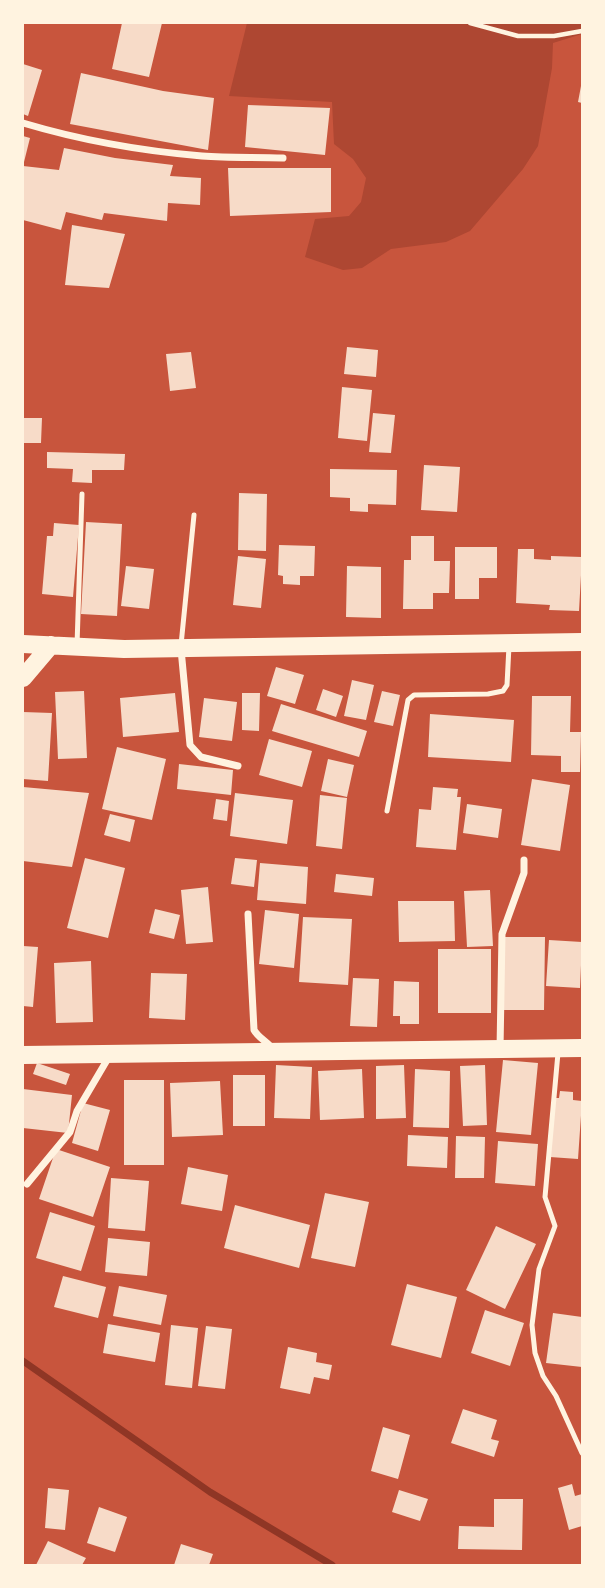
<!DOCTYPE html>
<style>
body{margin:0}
#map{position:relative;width:605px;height:1588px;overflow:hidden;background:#c8553d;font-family:"Noto Sans",sans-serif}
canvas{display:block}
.frame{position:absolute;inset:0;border:24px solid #fff3e0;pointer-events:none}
</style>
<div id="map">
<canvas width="605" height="1588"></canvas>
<div class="frame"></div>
</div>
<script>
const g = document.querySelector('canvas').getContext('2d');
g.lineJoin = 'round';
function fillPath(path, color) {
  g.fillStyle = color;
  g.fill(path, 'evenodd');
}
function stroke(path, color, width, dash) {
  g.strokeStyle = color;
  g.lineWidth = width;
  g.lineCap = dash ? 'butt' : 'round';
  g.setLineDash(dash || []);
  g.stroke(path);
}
const green = new Path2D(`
 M247,23H582V34L553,43L552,68L538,146L523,169L470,231L446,242L391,249L362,268L343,270L305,257L315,219L349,216L361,202L366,178L353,159L334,144L332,102L229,96Z`);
const stream = new Path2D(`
 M23,1361L210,1492L332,1565`);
const building = new Path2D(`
 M122,23H162L149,77L112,69Z
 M23,64L42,70L28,116L23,114Z
 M81,73L163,91L214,98L208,150L70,124Z
 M581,86H582V103L578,102Z
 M248,105L330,108L325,155L245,147Z
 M23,136L30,138L24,162H23Z
 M64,148L115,158L173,165L170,176L201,178L200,205L168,203L167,221L104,213L102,220L66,212L61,230L23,220V166L59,170Z
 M228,168H331V212L230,216Z
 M72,225L125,234L109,288L65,285Z
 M347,347L378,350L376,377L344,374Z
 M191,352L196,388L170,391L166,354Z
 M342,387L372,390L367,441L338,438Z
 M373,413L395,415L391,453L369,452Z
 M23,418H42L41,443H23Z
 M47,452L125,454L124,470H92V483L72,482L73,469L47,468Z
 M424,465L460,467L457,512L421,510Z
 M330,469L397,470L396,505L368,504V512L350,511V498L330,497Z
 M239,493L267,494L266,551L238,550Z
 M86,522L122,524L117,616L81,614Z
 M54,523L79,525L73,597L42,594L47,536H53Z
 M411,536H434V561H450L449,593H433V609H403L404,560H411Z
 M279,545L315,546L314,576H300V585L283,584V576L278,575Z
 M455,547H497V578H479V599H455Z
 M518,549H534V559L551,560V556L582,557L579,611L549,610L550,605L516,603Z
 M238,556L266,559L261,608L233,605Z
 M126,566L154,569L149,609L121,606Z
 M347,566L381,567V618L346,617Z
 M276,667L304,675L295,704L267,696Z
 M352,680L374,685L366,720L344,716Z
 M323,689L343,696L336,717L316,710Z
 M84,691L87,758L58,759L55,692Z
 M382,691L400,695L393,726L374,722Z
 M175,693L179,732L123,737L120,698Z
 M242,693H260L259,731L242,730Z
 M532,696H571L570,732H581L580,772H561V756L531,755Z
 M204,698L237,702L232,741L199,737Z
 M281,704L367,731L359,757L272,731Z
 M23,712L52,713L48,781L23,779Z
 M430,714L514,720L511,762L428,757Z
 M269,739L312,751L302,787L259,775Z
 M117,747L166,759L152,820L102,809Z
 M328,759L354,765L347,797L321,791Z
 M179,764L233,770L231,795L177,789Z
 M532,779L570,785L560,851L521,845Z
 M23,787L89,793L72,867L23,861Z
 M433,787L458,789L457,797H461L456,850L416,847L419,809L431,810Z
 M235,793L293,800L287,844L230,836Z
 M320,795L347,798L342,849L316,846Z
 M216,799L229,801L227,821L213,819Z
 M467,804L502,809L498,838L463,833Z
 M110,814L135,820L130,842L104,835Z
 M85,858L125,868L108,938L67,928Z
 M235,858L257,860L254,887L231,884Z
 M260,863L308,867L306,904L257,900Z
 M336,874L374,878L372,896L334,892Z
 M208,887L213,942L186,944L181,890Z
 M490,890L493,946L467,947L464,891Z
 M398,901H454L455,941L399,942Z
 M155,909L180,915L174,939L149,933Z
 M265,910L299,914L294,968L259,964Z
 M303,917L352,919L348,985L299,982Z
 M504,937H545L544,1010H503Z
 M549,940L582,942L580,988L546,986Z
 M23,946L38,947L33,1007L23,1006Z
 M438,949H491V1013H438Z
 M91,961L93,1022L56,1023L54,963Z
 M151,973L187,974L185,1020L149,1018Z
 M353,978L379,979L377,1027L350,1026Z
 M394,981L419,982V1024H400V1016H393Z
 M503,1060L538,1063L531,1135L496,1132Z
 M37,1063L70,1074L66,1085L33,1074Z
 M276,1065L312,1067L310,1119L274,1118Z
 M404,1065L406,1118L376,1119V1066Z
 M485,1065L487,1125L463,1126L460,1066Z
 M362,1069L364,1118L320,1120L318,1071Z
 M415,1069L450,1071L449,1128L413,1127Z
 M233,1075H265V1126H233Z
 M124,1080H164V1165H124Z
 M220,1081L223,1135L172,1137L170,1083Z
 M23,1089L72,1095L68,1133L23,1128Z
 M560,1091L573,1092V1100L582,1101L578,1159L550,1157L555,1098H559Z
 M83,1103L110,1110L98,1151L72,1143Z
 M408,1135L448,1137L447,1168L407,1166Z
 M456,1136L485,1137L484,1178H455Z
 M498,1141L538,1144L535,1186L495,1183Z
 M56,1149L110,1167L93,1217L39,1199Z
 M188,1167L228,1175L222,1211L181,1204Z
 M111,1178L149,1181L145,1231L108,1228Z
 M325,1193L369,1202L355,1267L311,1258Z
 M235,1205L310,1225L299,1268L224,1248Z
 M50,1212L95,1226L81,1271L36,1258Z
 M496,1226L536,1244L505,1309L466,1290Z
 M108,1238L150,1242L147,1276L105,1272Z
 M63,1276L106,1287L98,1318L54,1307Z
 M407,1284L457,1297L441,1358L391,1345Z
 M119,1286L167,1295L161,1325L113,1316Z
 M485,1310L524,1323L510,1366L471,1353Z
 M553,1313L582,1317V1367L546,1363Z
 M108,1324L160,1333L155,1362L103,1353Z
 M171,1325L198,1328L192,1388L165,1385Z
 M206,1326L232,1329L225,1389L198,1386Z
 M288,1347L317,1353L316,1362L332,1365L329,1380L314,1377L310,1394L280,1388Z
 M463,1409L497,1420L491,1439L499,1441L494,1457L451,1443Z
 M383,1427L410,1435L398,1479L371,1471Z
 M572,1484L575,1496L582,1494V1526L569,1530L558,1488Z
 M48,1488L69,1490L65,1530L45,1528Z
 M399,1490L428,1499L420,1521L392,1512Z
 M494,1499H523L522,1550L458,1549L459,1526L494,1527Z
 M99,1507L127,1517L115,1552L87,1543Z
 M48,1541L86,1558L82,1565H36Z
 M181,1544L213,1554L209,1565H174Z`);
const path = new Path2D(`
 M470,23L518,36H554L582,31`);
const service = new Path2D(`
 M77,645L82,494
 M181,645L194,515
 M387,811L408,700L414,695L488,694L503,691L507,685L509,646
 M558,1053L545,1197L555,1226L539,1269L532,1325L535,1353L543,1376L556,1396L582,1453`);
const minor = new Path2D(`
 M23,123C80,140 142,151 202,156C229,158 256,157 283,158
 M181,649L190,745L201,757L238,766
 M248,914L254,1030C259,1039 269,1042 274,1051
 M500,1049L502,934L524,873V860
 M27,1184L70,1132L77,1111L110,1055`);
const trunk = new Path2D(`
 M23,644L124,649L582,642
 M23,678L51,645
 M23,1055L582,1048`);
fillPath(green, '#ae4732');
stroke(stream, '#8f3625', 7);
fillPath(building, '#f7dbc8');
stroke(path, '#fff3e0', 4.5);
stroke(service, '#fff3e0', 5);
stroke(minor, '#fff3e0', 7);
stroke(trunk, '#fff3e0', 18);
</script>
